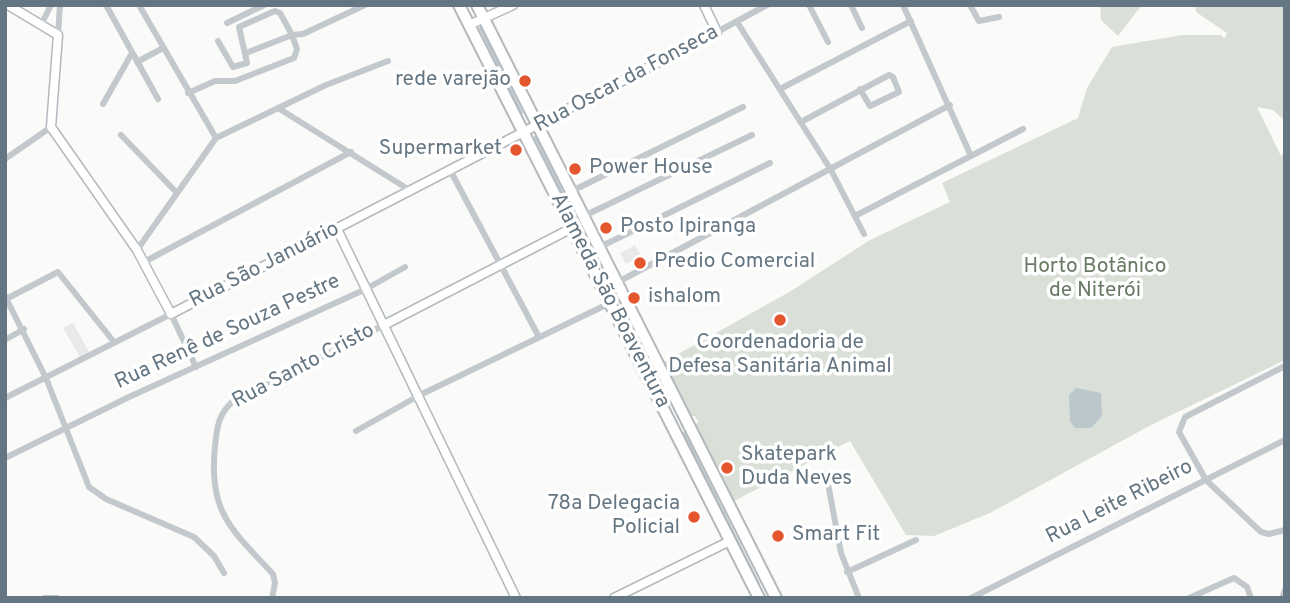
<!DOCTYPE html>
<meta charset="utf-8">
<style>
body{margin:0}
#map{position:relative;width:1290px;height:603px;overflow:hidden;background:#fafaf8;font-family:Overpass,sans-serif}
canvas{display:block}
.frame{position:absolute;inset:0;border:7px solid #657683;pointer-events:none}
</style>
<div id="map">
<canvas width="1290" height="603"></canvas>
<div class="frame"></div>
</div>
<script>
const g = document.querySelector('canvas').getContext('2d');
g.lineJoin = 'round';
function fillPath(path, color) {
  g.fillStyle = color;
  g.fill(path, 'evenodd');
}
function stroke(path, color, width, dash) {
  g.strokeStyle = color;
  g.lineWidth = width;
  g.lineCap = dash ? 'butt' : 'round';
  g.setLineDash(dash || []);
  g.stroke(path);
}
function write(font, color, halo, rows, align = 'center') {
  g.font = font + ' Overpass,sans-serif';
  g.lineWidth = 7;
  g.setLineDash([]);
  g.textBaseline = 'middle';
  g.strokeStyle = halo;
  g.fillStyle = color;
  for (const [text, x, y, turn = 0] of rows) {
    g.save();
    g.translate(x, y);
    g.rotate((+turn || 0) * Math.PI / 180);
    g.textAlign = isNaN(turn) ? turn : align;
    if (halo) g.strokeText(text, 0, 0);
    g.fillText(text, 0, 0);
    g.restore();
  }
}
const built = new Path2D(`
 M635,245L641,256L626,264L620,253Z
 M73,323L89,352L80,357L63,328Z`);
const green = new Path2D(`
 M1100,5H1141V6L1118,36L1101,20Z
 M1195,5H1285V121L1273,110L1257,107L1281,156L1285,152V360L1151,425L990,513L934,536L906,535L850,441L734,501L694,426L698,422L695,416H688L662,363L791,291L870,240L950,202L942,183L1078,118L1087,88L1112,47L1182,35H1221L1224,39L1227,33L1196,12Z`);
const water = new Path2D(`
 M1076,388L1101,393L1102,416L1091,428H1075L1070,421L1069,395Z`);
const stream = new Path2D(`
 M480,28L522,113
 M535,137L568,204
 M684,433L759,584`);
const street = new Path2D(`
 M106,5L158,99
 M139,5L216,138
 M809,5L828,42
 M851,5L862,28
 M903,5L971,156
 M970,5L979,21L999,17
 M737,22L831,170L864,234
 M227,23L264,5
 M41,25L51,5
 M717,32L767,5
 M58,35L60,5
 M218,41L233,67L247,63L239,27L275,11L280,13L292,35L246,53
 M137,62L163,48
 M780,89L911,21
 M188,93L215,81H235L294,58L297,49L292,35L303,34L365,5
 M103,104L132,53
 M278,108L411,191
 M801,122L889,75L893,77L899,92L870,106L860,89
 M121,135L177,193
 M5,159L51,127
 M450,170L539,337
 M572,191L743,107
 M584,216L752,135
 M855,216L1023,129
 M600,247L770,163
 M137,250L216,138L326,85L388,61
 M144,262L351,152
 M618,282L950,105
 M5,296L46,378L89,487L106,499L194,537L214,556L224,573
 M8,298L58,272L114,342
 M5,340L24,329
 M1285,366L1185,417L1179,432L1206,480L1261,532L1269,534L1285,530
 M5,398L171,314L196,367
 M356,431L420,395L610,303
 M5,458L129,397L366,289L405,267
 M826,473L841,553L859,598
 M847,572L916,540
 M44,598H57
 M272,598L275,583L273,574C231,529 208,512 215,446C217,428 218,415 232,402L384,325
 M971,598L1285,440
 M1189,598L1234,578L1247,587L1251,598
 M1282,598L1285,590`);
const secondary = new Path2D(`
 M8,5L58,35L51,127L137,250L171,314L717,32L704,5
 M469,25L513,5
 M337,229L516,598
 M384,325L572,228
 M614,598L730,541`);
const highway = new Path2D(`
 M459,5L759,598
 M477,5L776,598`);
const markers = [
 [525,81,7,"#e4572e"],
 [516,150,7,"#e4572e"],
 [575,169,7,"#e4572e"],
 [606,228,7,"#e4572e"],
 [640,263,7,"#e4572e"],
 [634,298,7,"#e4572e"],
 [780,320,7,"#e4572e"],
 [727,468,7,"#e4572e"],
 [694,517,7,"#e4572e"],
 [778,536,7,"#e4572e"]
];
const streetNames = [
 ["Rua Oscar da Fonseca",627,80,-28],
 ["Rua São Januário",265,266,-27],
 ["Alameda São Boaventura",609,301,63],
 ["Rua Renê de Souza Pestre",228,333,-25],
 ["Rua Santo Cristo",304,367,-28],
 ["Rua Leite Ribeiro",1120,503,-27]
];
const poiNames = [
 ["rede varejão",511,81,"right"],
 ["Supermarket",502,150,"right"],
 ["Power House",589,169],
 ["Posto Ipiranga",620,228],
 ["Predio Comercial",654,263],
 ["ishalom",648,298],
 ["Coordenadoria de",780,344,"center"],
 ["Defesa Sanitária Animal",780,368,"center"],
 ["Skatepark",741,456],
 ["Duda Neves",741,480],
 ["78a Delegacia",680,505,"right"],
 ["Policial",680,529,"right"],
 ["Smart Fit",792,536]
];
const parkNames = [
 ["Horto Botânico",1095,268],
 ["de Niterói",1095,292]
];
fillPath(built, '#e8e9e9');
fillPath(green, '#dadfd7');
fillPath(water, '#bbc7cb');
stroke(stream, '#bbc7cb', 2);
stroke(secondary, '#b3babf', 11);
stroke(highway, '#b4b9bd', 14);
stroke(street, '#c3c8cc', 6);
stroke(secondary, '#fff', 8);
stroke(highway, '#fff', 10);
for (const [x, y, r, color] of markers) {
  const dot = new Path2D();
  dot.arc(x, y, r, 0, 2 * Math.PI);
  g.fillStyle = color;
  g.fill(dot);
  stroke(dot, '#fff', 2.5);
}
write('21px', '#657683', '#fff', streetNames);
write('21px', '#657683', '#fff', poiNames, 'left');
write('21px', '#687a64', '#fff', parkNames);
</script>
